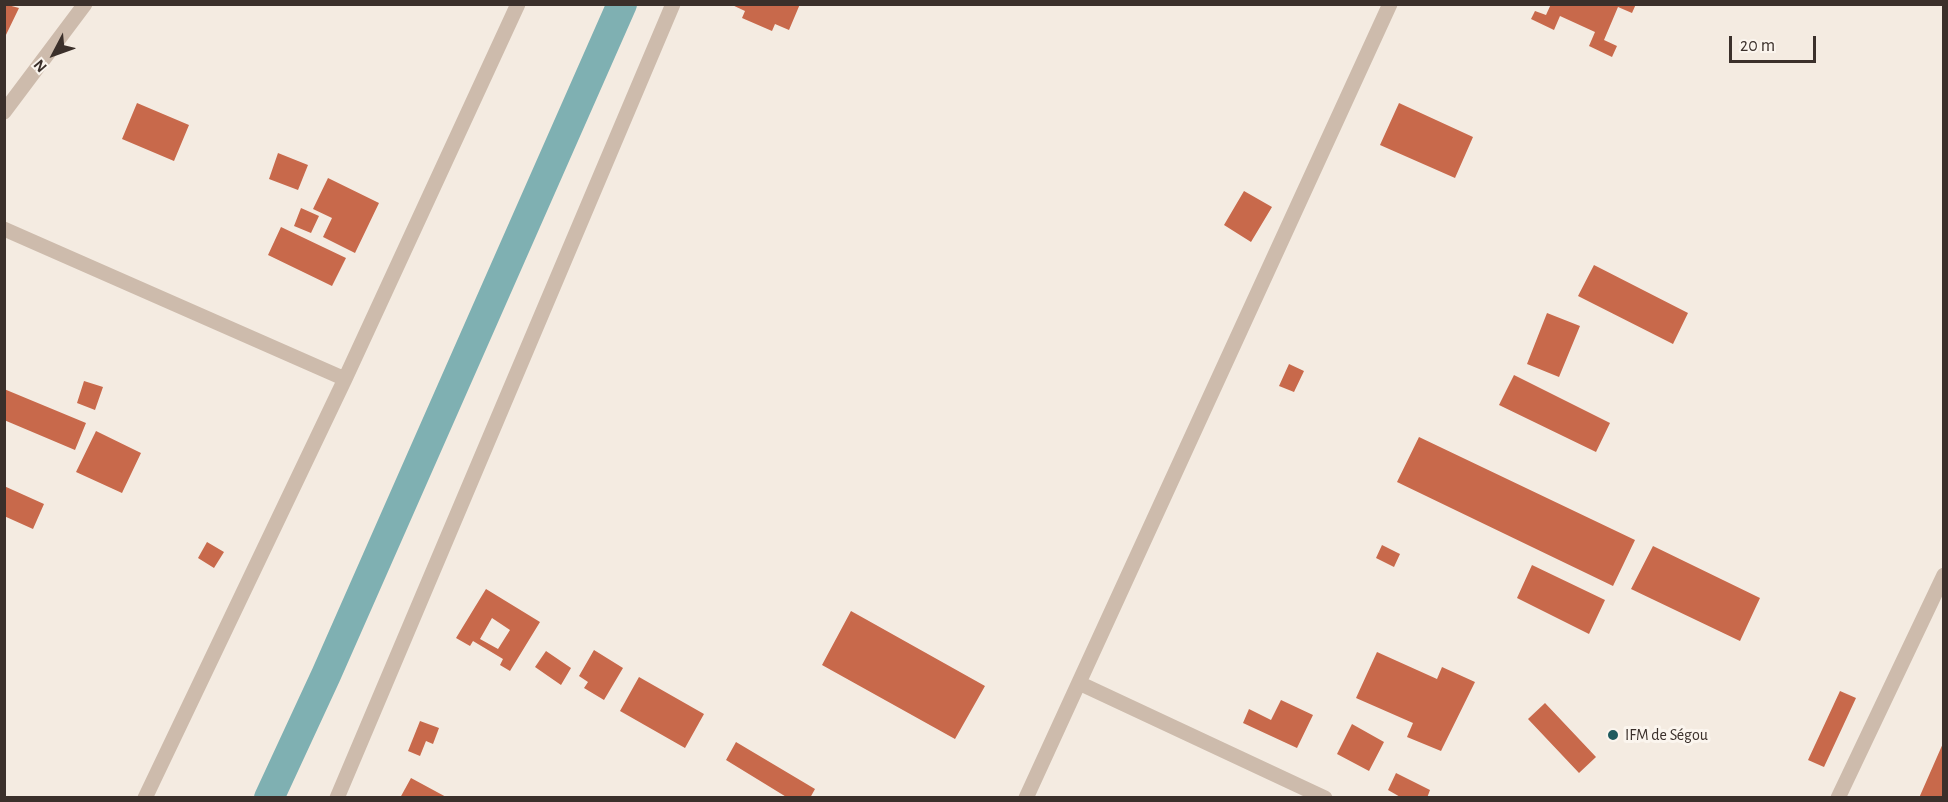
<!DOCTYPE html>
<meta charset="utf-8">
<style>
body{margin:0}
#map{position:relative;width:1948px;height:802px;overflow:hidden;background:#f4ebe1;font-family:"Alegreya Sans",sans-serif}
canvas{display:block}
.frame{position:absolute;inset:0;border:6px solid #3b302b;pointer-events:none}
.north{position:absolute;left:24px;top:24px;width:60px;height:60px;-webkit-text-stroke:4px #fbf5ee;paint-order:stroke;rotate:229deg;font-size:16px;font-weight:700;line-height:24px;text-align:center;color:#3b302b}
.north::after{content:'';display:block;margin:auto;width:21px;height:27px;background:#3b302b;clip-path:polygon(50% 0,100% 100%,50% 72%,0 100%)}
.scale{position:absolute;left:1729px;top:36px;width:87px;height:27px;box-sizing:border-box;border:3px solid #3b302b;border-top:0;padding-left:8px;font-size:18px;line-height:21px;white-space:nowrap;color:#3b302b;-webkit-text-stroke:4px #fbf5ee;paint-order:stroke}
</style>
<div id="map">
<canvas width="1948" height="802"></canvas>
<div class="frame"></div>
<div class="north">N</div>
<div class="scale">20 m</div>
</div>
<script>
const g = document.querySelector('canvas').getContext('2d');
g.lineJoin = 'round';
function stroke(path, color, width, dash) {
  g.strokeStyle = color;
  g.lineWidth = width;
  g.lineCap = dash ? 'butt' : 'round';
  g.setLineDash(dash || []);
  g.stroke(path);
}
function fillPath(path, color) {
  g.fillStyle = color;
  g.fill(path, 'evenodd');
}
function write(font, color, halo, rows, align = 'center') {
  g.font = font + ' "Alegreya Sans",sans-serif';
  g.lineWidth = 6;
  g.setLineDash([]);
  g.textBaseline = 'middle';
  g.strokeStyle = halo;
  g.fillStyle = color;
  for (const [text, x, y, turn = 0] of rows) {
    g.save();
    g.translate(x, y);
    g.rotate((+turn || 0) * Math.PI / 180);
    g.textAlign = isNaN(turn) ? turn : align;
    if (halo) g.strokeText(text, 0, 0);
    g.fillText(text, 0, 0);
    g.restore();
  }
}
const canal = new Path2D(`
 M269,798L326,675L622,4`);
const building = new Path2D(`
 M4,4L19,8L4,39Z
 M730,4H800L789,30L775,24L772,31L742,18L745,11Z
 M1551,4H1636L1632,13L1618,7L1604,40L1617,46L1612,57L1589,46L1595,32L1560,16L1554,30L1531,19L1535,11L1546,15Z
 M137,103L189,125L174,161L122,139Z
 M1399,103L1473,137L1455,178L1380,145Z
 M278,153L308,165L298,190L269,179Z
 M328,178L379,203L355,253L323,237L332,218L313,209Z
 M1244,191L1272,207L1251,242L1224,225Z
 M301,208L319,216L311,233L294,226Z
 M281,227L346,258L332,286L268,255Z
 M1594,265L1688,313L1673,344L1578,296Z
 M1547,313L1580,326L1559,377L1527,364Z
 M1289,364L1304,371L1294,392L1279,386Z
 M1514,375L1610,423L1596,452L1499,405Z
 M84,381L103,387L95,410L77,403Z
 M4,389L86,423L75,450L4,420Z
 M96,431L141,453L122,493L76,472Z
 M1419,437L1635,540L1613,586L1397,482Z
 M4,486L44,504L33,529L4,516Z
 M207,542L224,552L214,568L198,558Z
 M1382,545L1400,554L1394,567L1376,558Z
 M1653,546L1760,598L1740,641L1631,589Z
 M1532,565L1605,600L1589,634L1517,598Z
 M486,589L540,622L510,671L500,665L503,659L473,641L470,646L456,638ZM492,618L510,630L498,649L480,639Z
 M851,611L985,686L955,739L822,665Z
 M594,650L623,668L604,700L584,688L588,682L579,676Z
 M546,651L571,668L561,685L535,667Z
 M1377,652L1437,679L1442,667L1475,682L1441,751L1407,737L1413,723L1356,698Z
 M639,677L704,714L685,748L620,711Z
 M1840,691L1856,698L1824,767L1808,760Z
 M1281,700L1313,715L1297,748L1243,723L1249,709L1271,720Z
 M1545,703L1596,757L1579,773L1528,719Z
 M420,721L439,728L433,744L426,741L420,756L408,751Z
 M1352,724L1384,742L1369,771L1337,754Z
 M1944,741V798H1919Z
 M736,742L815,789L810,798H788L726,760Z
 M1396,773L1430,790L1427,798H1402L1388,790Z
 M411,778L448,798H400Z`);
const minor = new Path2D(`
 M4,112L85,4
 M4,229L345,379
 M1079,683L1325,798
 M145,798L345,379L518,4
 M337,798L673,4
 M1026,798L1390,4
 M1838,798L1944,575`);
const markers = [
 [1613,735,6,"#1f5a5e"]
];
const poiNames = [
 ["IFM de Ségou",1625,735]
];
stroke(canal, '#7fb0b2', 30);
fillPath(building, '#c8694b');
stroke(minor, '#cdbbac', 15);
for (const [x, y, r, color] of markers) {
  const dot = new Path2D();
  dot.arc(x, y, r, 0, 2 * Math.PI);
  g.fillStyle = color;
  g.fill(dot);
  stroke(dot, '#fbf5ee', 2);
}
write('16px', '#3b302b', '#fbf5ee', poiNames, 'left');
</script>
